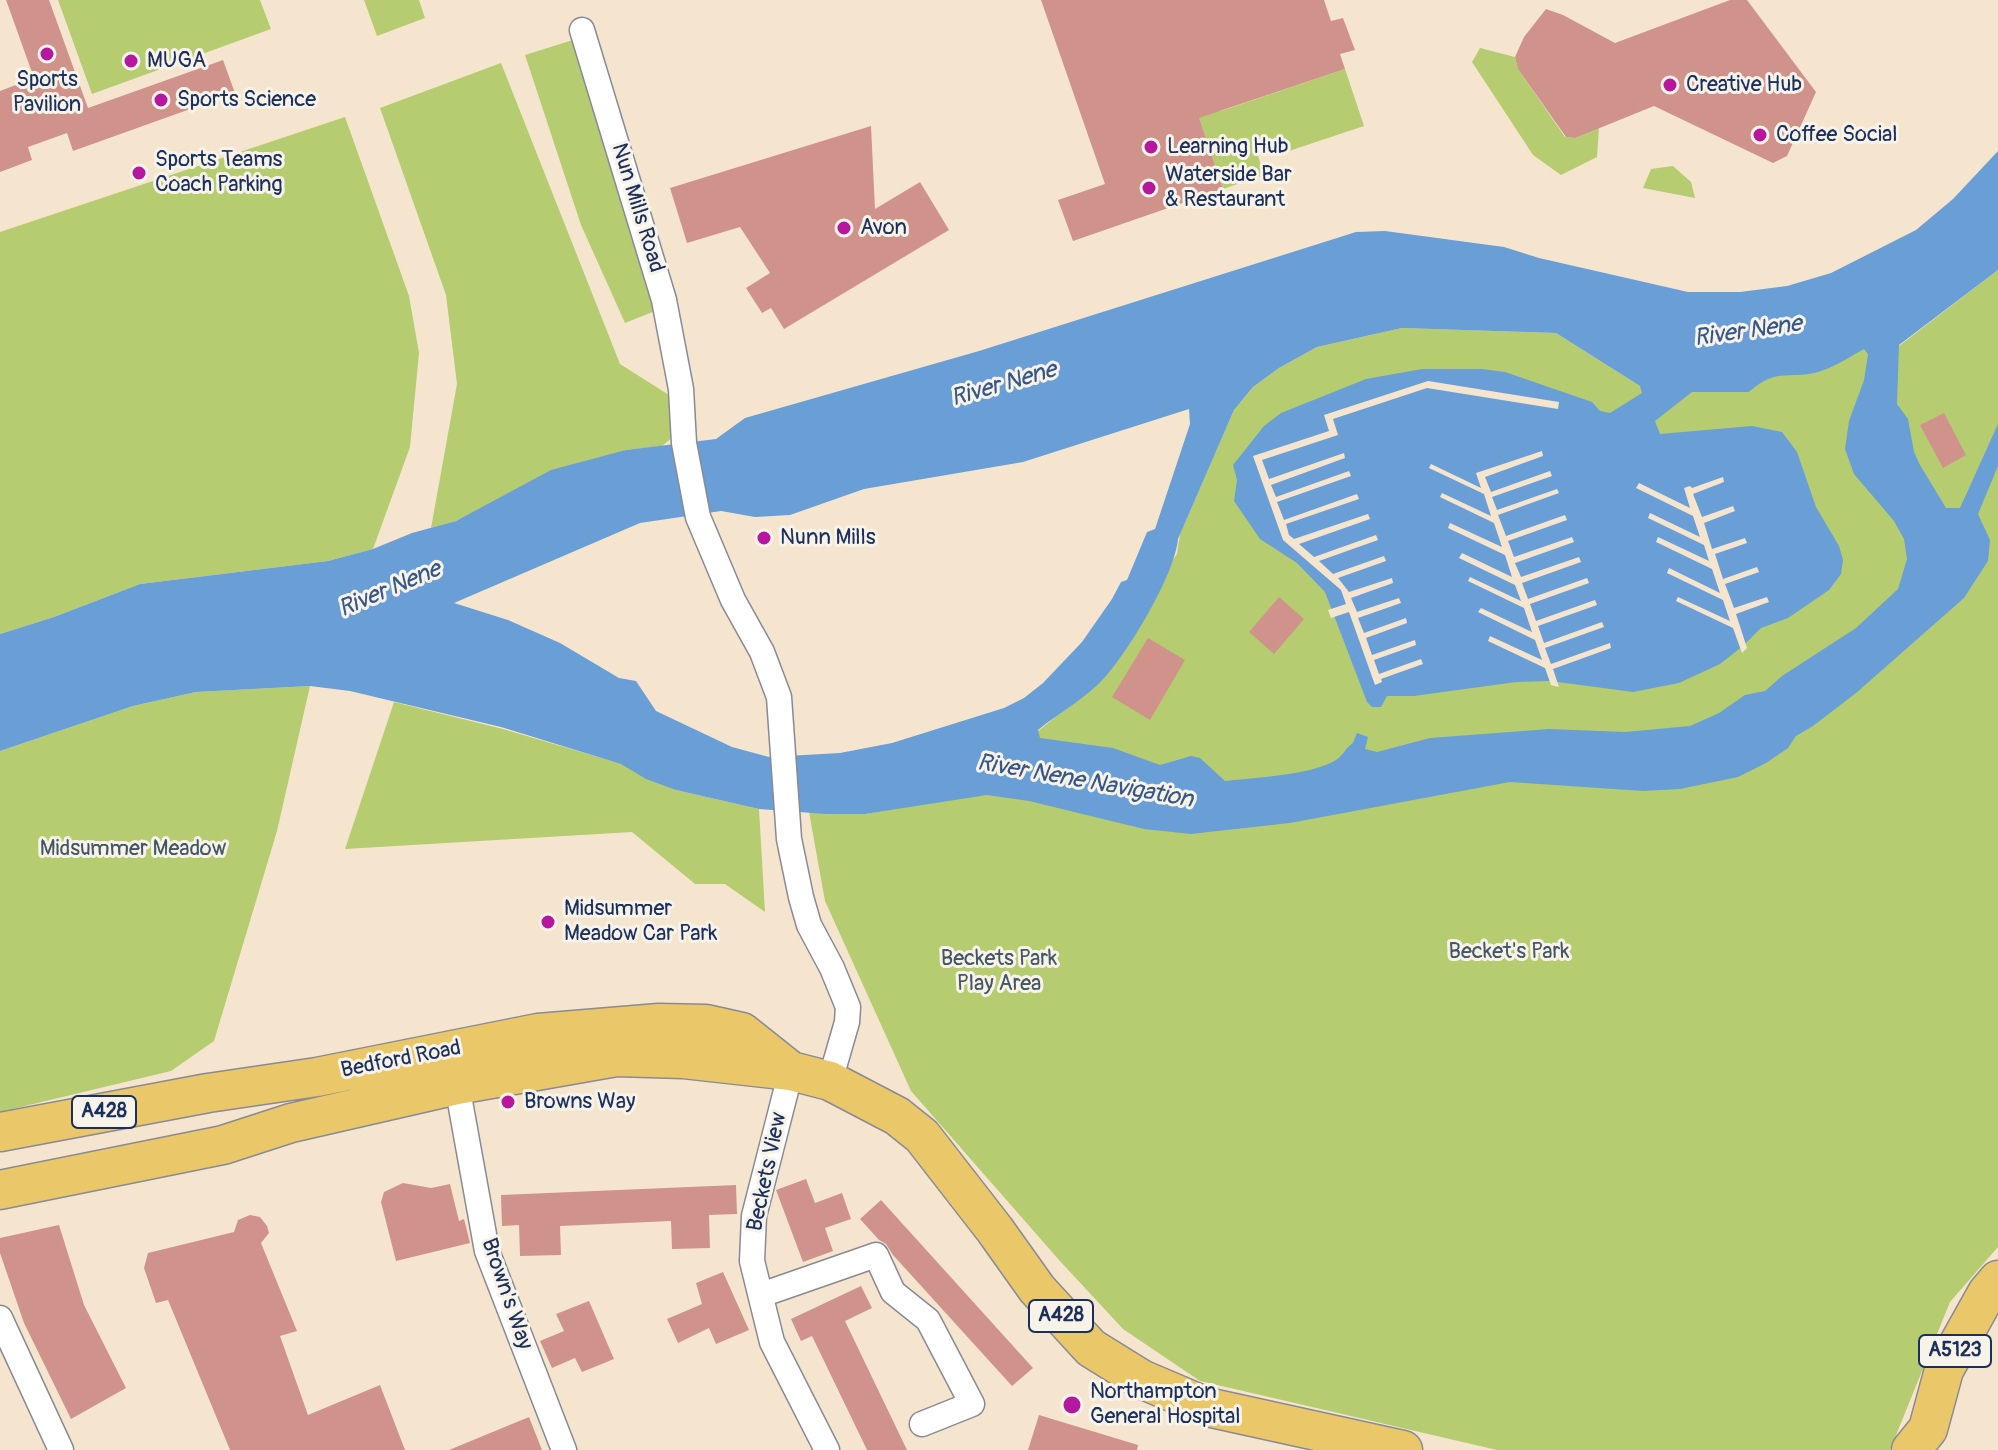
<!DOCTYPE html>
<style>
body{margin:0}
canvas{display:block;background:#f5e5ce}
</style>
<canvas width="1998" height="1450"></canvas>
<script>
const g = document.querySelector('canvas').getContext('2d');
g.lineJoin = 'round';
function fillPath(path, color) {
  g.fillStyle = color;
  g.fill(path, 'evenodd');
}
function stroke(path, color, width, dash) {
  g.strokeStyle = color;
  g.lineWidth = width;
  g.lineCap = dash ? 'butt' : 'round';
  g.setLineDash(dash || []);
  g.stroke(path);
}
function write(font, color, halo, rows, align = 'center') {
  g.font = font + ' Pangolin,sans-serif';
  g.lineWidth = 6;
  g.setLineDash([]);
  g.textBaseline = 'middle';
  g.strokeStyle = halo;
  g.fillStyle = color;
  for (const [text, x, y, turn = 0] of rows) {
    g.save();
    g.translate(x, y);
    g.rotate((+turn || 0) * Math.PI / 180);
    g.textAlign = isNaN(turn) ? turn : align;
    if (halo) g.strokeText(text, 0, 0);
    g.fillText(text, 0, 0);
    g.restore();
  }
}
const green = new Path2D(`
 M58,0H260L271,29L92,94Z
 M364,0H419L425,18L377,36Z
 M576,39L655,311L625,323L581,225L525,55Z
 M1480,48L1515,57L1518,69L1565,137L1575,138L1599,128L1597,157L1561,175L1533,155L1472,62Z
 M501,63L620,364L669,395L674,436L662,446L626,450L503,498L456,521L431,528L457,384L446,295L380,108Z
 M1345,69L1364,126L1286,152L1282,140L1256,149L1264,175L1223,189L1193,102L1221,111Z
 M345,117L409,296L419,353L410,447L373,549L328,561L140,584L54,617L0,634V232Z
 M1673,166L1691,182L1695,198L1643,188L1651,169Z
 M1998,270V1247L1950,1302L1890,1450H1497L1200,1381L1123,1329L1059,1260L911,1091L825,901L809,812L865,814L952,799L1067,708L1177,554L1180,534L1234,410L1253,387L1279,368L1317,347L1402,328L1556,333L1640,386L1749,392L1764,379L1779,375H1797L1824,370L1863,349L1899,346Z
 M310,686L277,831L214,1041L171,1071L0,1112V751L133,706L196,692Z
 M394,702L503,729L622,764L676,790L759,809L765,912L725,884H695L632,832L345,849Z`);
const water = new Path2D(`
 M1998,151V270L1899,345L1897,404L1908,419L1914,452L1920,465L1946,508H1960L1998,424V466L1978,514L1990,540L1988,561L1964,598L1856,693L1813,726L1796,736L1788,748L1766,763L1738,777L1680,789L1643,791L1510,782L1290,823L1191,834L1144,829L1029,801L987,795L865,814H826L759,809L676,790L646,779L621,764L501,727L350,691L310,686L196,692L133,706L0,751V634L54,617L140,584L328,561L373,549L412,533L456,521L551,470L626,450L716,439L745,418L979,351L1356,232L1385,231L1504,247L1539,258L1688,292H1740L1787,286L1831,273L1916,230L1953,199ZM1402,328L1556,333L1640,386L1642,393L1610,413L1600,411L1592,402L1505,372L1482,369H1422L1366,379L1281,413L1264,426L1233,465L1237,480L1234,501L1260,539L1297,563L1325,592L1367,702L1372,707H1381L1387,696H1414L1516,682L1550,681L1633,692L1679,683L1720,664L1743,646L1761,628L1788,618L1829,590L1841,574L1843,560L1839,546L1816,507L1797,452L1782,432L1752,426L1660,434L1655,421L1692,392H1749C1779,365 1791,382 1824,370C1838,365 1851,356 1864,349L1868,354L1864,380L1849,421L1845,449L1854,474L1894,521L1904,539L1907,559L1898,589L1856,628L1782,676L1765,691L1745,695L1719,713L1690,726L1625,732L1549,729L1430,738L1377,752L1365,749L1368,737L1357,733L1353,743C1345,748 1343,756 1336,760C1312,775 1253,778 1225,781L1200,758L1191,756L1160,765L1113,748L1040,738L1038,730C1060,712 1088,697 1106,676C1130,649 1175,574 1178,539L1234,410L1253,387L1279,368L1317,347ZM1189,409L1190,424L1155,529L1147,532L1127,580L1121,582L1112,599L1082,642L1043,683L1024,698L1004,708L892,743L840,753L769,757L732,747L656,711L636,681L619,678L560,643L508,620L454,603L640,523L721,511L755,517L790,515L864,489L1023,462Z`);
const pier = new Path2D(`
 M1428,381L1559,402L1558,409L1427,388L1333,419L1338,435L1262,460L1269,479L1344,453L1345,458L1271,485L1276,497L1349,471L1351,476L1277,502L1284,520L1357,494L1359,499L1286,524L1289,535L1294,539L1368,514L1370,519L1299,544L1314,557L1376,535L1378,540L1319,561L1333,574L1384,556L1386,561L1338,578L1349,592L1392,578L1393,583L1351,598L1357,612L1399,598L1401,603L1358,618L1364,633L1406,618L1407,623L1366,638L1372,655L1415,640L1416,645L1374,660L1379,674L1421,659L1423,664L1381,679L1382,682L1375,685L1349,612L1331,618L1328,610L1346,604L1341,590L1283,540L1253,456L1329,431L1324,415Z
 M1542,451L1543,456L1485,477L1491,492L1550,471L1552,476L1492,497L1497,510L1557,489L1559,493L1498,515L1506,536L1565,515L1567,520L1508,541L1514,557L1572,537L1574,542L1515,563L1521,577L1579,557L1581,562L1522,583L1528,599L1587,578L1589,583L1530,604L1536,621L1595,600L1597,605L1538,626L1544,643L1602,622L1604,627L1545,648L1551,664L1610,643L1611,648L1553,669L1559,687L1551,685L1545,668L1488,641L1490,636L1542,660L1535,640L1478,612L1481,608L1532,632L1524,608L1468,581L1470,577L1521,601L1515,585L1459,558L1462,553L1512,577L1505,555L1448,528L1450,523L1502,547L1494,523L1440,497L1442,493L1491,516L1484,494L1429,468L1431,464L1481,488L1476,473Z
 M1723,477L1724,482L1693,494L1702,517L1733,506L1735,511L1704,523L1712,549L1745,538L1747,543L1715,554L1723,579L1757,567L1759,572L1725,584L1734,608L1767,597L1769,602L1736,614L1747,648L1742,653L1733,628L1676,601L1678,597L1730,621L1723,600L1667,573L1669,568L1720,593L1712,569L1656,542L1658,537L1709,561L1704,545L1648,518L1650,513L1700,537L1693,516L1636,488L1639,483L1690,508L1684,488L1690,486L1692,488Z`);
const building = new Path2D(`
 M6,0H49L88,108L223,60L235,93L73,151L67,133L28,147L32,160L0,172V91L34,78Z
 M1041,0H1324L1331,21L1343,18L1355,50L1340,54L1345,69L1199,118L1223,189L1073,241L1058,200L1105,184Z
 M1730,0H1747L1816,92L1787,156L1773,163L1654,106L1575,138L1566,137L1518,69L1515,57L1524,37L1546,9L1563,15L1615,43Z
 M871,126L875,209L920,182L949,230L784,329L771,308L762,313L746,288L770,273L740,227L687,243L670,188Z
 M1944,413L1966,455L1943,468L1920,425Z
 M1279,597L1304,619L1274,654L1249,632Z
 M1148,638L1185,660L1150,720L1112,697Z
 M806,1179L815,1203L842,1193L851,1219L825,1228L833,1251L803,1262L776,1190Z
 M403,1183L431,1188L450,1184L459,1221L464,1219L470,1243L396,1261L381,1202L384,1192Z
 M736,1185L737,1214L709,1215L710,1248L672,1249L671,1221L560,1226L561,1255L520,1256L519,1225L502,1226L501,1195Z
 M881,1200L1033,1368L1012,1386L893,1255L886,1244L879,1240L860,1219Z
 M250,1215L260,1217L267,1226L269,1233L261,1243L297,1331L280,1336L308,1415L380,1385L405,1450H230L168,1300L156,1303L144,1268L148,1253L234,1232L238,1220Z
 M59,1225L84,1305L126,1388L71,1419L24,1323L0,1253V1238Z
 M723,1272L749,1330L716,1344L709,1328L678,1343L667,1319L702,1304L696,1283Z
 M861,1286L872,1308L845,1321L907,1450H867L812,1336L801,1341L791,1319Z
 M589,1301L614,1359L582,1372L575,1358L552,1368L540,1341L564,1331L556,1314Z
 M1039,1415L1138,1445L1137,1450H1028Z
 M529,1417L542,1450H449Z`);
const street = new Path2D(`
 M582,30L664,300L681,389L684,443L698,517L733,600L762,652L779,697L789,839L801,897L809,925L832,968L848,1007L847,1022L830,1081
 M791,1071L754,1216L752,1261L772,1342L827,1450
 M455,1074L487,1251L564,1450
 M761,1295L876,1255L893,1292L928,1320L972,1404L922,1424
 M0,1318L61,1450`);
const primary = new Path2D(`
 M0,1132L208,1093L317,1077L538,1033L659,1023L706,1024L742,1032L791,1071
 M0,1190L223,1145L291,1123L457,1085L616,1057L683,1059L791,1071L830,1081L897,1116L922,1136L995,1230L1037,1289L1091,1348L1141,1379L1207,1407L1403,1450
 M1911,1450L1928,1429L1944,1370L1987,1293L1998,1280`);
const markers = [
 [47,54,8,"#b5179e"],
 [131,61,8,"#b5179e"],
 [1670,85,8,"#b5179e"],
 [161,100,8,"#b5179e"],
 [1760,135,8,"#b5179e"],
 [1151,147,8,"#b5179e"],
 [139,173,8,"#b5179e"],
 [1149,188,8,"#b5179e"],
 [844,228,8,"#b5179e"],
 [764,538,8,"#b5179e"],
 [548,922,8,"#b5179e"],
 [508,1102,8,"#b5179e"],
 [1072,1405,10,"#b5179e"]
];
const shields = [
 [104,1112,64],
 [1061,1316,64],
 [1955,1351,72]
];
const shieldNames = [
 ["A428",104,1112],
 ["A428",1061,1316],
 ["A5123",1955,1351]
];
const poiNames = [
 ["MUGA",147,61],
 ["Sports",47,80,"center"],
 ["Pavilion",47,105,"center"],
 ["Creative Hub",1686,85],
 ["Sports Science",177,100],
 ["Coffee Social",1776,135],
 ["Learning Hub",1167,147],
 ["Sports Teams",155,160],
 ["Coach Parking",155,185],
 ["Waterside Bar",1165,175],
 ["& Restaurant",1165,200],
 ["Avon",860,228],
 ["Nunn Mills",780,538],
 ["Midsummer",564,909],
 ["Meadow Car Park",564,934],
 ["Browns Way",524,1102],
 ["Northampton",1090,1392],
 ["General Hospital",1090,1417]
];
const streetNames = [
 ["Nun Mills Road",637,208,73],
 ["Bedford Road",401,1060,-11],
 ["Beckets View",768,1172,-78],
 ["Brown's Way",506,1294,71]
];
const parkNames = [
 ["Midsummer Meadow",133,849],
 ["Becket's Park",1509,952],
 ["Beckets Park",999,959],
 ["Play Area",999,984]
];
const waterNames = [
 ["River Nene",1748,332,-8],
 ["River Nene",1004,385,-16],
 ["River Nene",390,590,-23],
 ["River Nene Navigation",1085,782,10]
];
fillPath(green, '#b6cc71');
fillPath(water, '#699fd6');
fillPath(pier, '#f5e5ce');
fillPath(building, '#d0938b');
stroke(street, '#888a96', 27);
stroke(primary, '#888a96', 41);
stroke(street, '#fff', 24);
stroke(primary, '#eac769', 38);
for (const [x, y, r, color] of markers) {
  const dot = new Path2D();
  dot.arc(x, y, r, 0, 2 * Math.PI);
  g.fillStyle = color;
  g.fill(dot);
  stroke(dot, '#f7f3e8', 3);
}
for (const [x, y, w] of shields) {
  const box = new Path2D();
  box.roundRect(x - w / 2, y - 16, w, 32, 6);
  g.fillStyle = '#f7f3e8';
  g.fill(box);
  stroke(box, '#1b2f5e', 2);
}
write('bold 20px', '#1b2f5e', null, shieldNames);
write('22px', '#1b2f5e', '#f7f3e8', poiNames, 'left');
write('22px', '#1b2f5e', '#f7f3e8', streetNames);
write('22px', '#425663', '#f7f3e8', parkNames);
write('italic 24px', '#365688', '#f7f3e8', waterNames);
</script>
